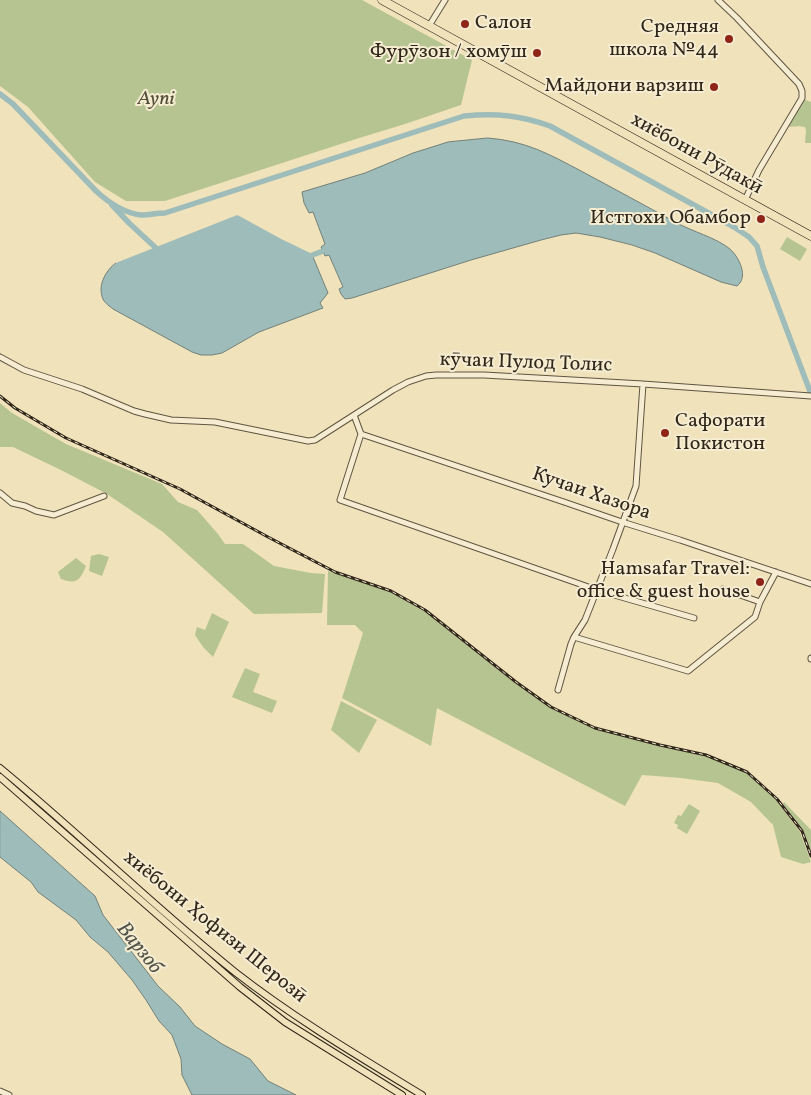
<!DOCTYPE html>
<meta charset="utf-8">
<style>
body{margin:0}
canvas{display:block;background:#f0e2ba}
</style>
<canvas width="811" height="1095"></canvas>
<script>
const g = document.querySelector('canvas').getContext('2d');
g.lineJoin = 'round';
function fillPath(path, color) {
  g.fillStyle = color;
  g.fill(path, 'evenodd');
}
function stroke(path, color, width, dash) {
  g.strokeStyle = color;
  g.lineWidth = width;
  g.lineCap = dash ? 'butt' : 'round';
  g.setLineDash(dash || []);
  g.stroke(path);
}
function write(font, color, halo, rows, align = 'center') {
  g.font = font + ' Vollkorn,serif';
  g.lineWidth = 4;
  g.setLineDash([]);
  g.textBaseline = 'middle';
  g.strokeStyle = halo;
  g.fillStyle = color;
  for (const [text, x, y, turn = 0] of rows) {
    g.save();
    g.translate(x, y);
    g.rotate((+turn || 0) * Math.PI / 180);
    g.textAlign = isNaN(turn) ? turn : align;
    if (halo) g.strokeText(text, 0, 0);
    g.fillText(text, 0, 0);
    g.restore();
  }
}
const green = new Path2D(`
 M0,0H362L472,60L461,105L405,124L356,139L165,201H126L95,182L28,107L0,86Z
 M800,98L811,102V143H805L806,131L805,127C798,125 791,128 785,126Z
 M787,237L807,249L800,261L780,249Z
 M0,403L12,413L66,444L162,484L178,502L197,510L218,534L225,544H243L274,566L311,573L325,574L322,613L254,614L163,532L107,494L61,470L13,447H0Z
 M99,554L109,557L102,576L89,571L91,556Z
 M76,558L86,566C80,580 77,585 61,579L58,572Z
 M328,571L391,592L425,612L515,683L550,708L595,729L706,756L746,773L776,800L800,832L811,862L803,864L781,857L773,825L751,802L718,783L681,778L642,775L625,806L437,708L431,746L342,698L363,633L355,625H327Z
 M212,613L229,622L213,657L203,647L195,635L197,627L205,630Z
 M245,668L260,674L253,692L277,701L272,713L232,697Z
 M341,701L377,720L359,753L331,730Z
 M784,802L811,830V852L803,831L783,804Z
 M689,804L700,811L687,834L677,828L678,825L674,823L678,815L681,816Z`);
const water = new Path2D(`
 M488,138C526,141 549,154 581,171C613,188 644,205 675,222C693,232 715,237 730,249C739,257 749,277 737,286L721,282L655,253L632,245L600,237L576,233L561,235L541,240L471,260L352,298L345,299L341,294L339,289L343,287L329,255L325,256L321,247L325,244L313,212L309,213L304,203L302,192L365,173L413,153L448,142Z
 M237,220L310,258L313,257L328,293L320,303L323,308L259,332L222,353L212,355H201L192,352L113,309C108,305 103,302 102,296C98,284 107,269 116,263L119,266Z
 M0,811L95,896L103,915L158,986L180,1007L195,1026L222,1044L250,1059L268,1081L296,1095H192L182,1075L181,1059L172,1035L159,1021L146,1000L132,980L108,952L90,937L76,920L38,892L31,882L0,857Z`);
const canal = new Path2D(`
 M0,94L13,104L96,191C109,203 123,213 141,215C149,215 157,213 165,213L464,116C496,113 519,115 550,126L734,227L749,237L757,246L763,267L811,394
 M112,205L129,223L157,249
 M113,271L118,265L237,218L279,241L310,256L323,251`);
const minor = new Path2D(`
 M718,0L737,18L799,84L802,91V98L759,170L745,200
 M429,26L445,0
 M0,357L24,370L82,389L134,411L145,414L171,420L215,422L308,441L315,440L393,390L408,382L426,376L436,375H484L643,384L811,396
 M354,415L361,434L340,500L597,590L694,618
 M361,434L564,502L622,522L680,540L811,584
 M0,493L12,503L25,506L36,511L54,515L104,496
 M723,589L760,602
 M574,637L688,671L755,617L760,602L776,572
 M811,659V658
 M558,690L571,644L574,637L585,620L613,549L636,486L643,384
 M0,1091L9,1095`);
const major = new Path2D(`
 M0,768C80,834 154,907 235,972C294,1018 358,1056 422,1095
 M0,777L240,987L285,1022L402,1095`);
const highway = new Path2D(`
 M382,0L811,236`);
const rail = new Path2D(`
 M0,396L15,408L66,438L180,489L268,537L335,572L391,591L425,610L516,682L551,707L595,728L660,745L706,755L747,772L777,799L802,831L811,856`);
const markers = [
 [465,24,5,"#8f2418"],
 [729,39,5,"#8f2418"],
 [537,53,5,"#8f2418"],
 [714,87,5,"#8f2418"],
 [761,219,5,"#8f2418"],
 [665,433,5,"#8f2418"],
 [760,582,5,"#8f2418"]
];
const poiNames = [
 ["Салон",475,24,"left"],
 ["Средняя",719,28],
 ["школа №44",719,51],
 ["Фурӯзон / хомӯш",527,53],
 ["Майдони варзиш",704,87],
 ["Истгохи Обамбор",751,219],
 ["Сафорати",675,422,"left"],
 ["Покистон",675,445,"left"],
 ["Hamsafar Travel:",750,570],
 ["office & guest house",750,593]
];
const parkNames = [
 ["Ayni",156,100]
];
const streetNames = [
 ["хиёбони Рӯдакӣ",696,155,29],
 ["кӯчаи Пулод Толис",526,364,2],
 ["Кучаи Хазора",591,495,19],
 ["хиёбони Ҳофизи Шерозӣ",214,928,39]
];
const waterNames = [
 ["Варзоб",138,949,51]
];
fillPath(green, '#b6c492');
fillPath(water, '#9ebcb9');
stroke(water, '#728079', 1);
stroke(canal, '#9ebcb9', 5.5);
stroke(minor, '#605541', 7);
stroke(major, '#302619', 8);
stroke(highway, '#302619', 9);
stroke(minor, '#f5ecd2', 5);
stroke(major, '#f0e2ba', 6);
stroke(highway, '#f0e2ba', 8);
stroke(rail, '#302619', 3);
stroke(rail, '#f5ecd2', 1, [4]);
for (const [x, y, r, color] of markers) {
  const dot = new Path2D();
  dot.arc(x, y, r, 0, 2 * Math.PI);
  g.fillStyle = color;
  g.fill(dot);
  stroke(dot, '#f5ecd2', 2);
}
write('20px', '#302619', '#f5ecd2', poiNames, 'right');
write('italic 20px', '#524e37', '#f5ecd2', parkNames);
write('20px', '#302619', '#f5ecd2', streetNames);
write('italic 21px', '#515349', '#f5ecd2', waterNames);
</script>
